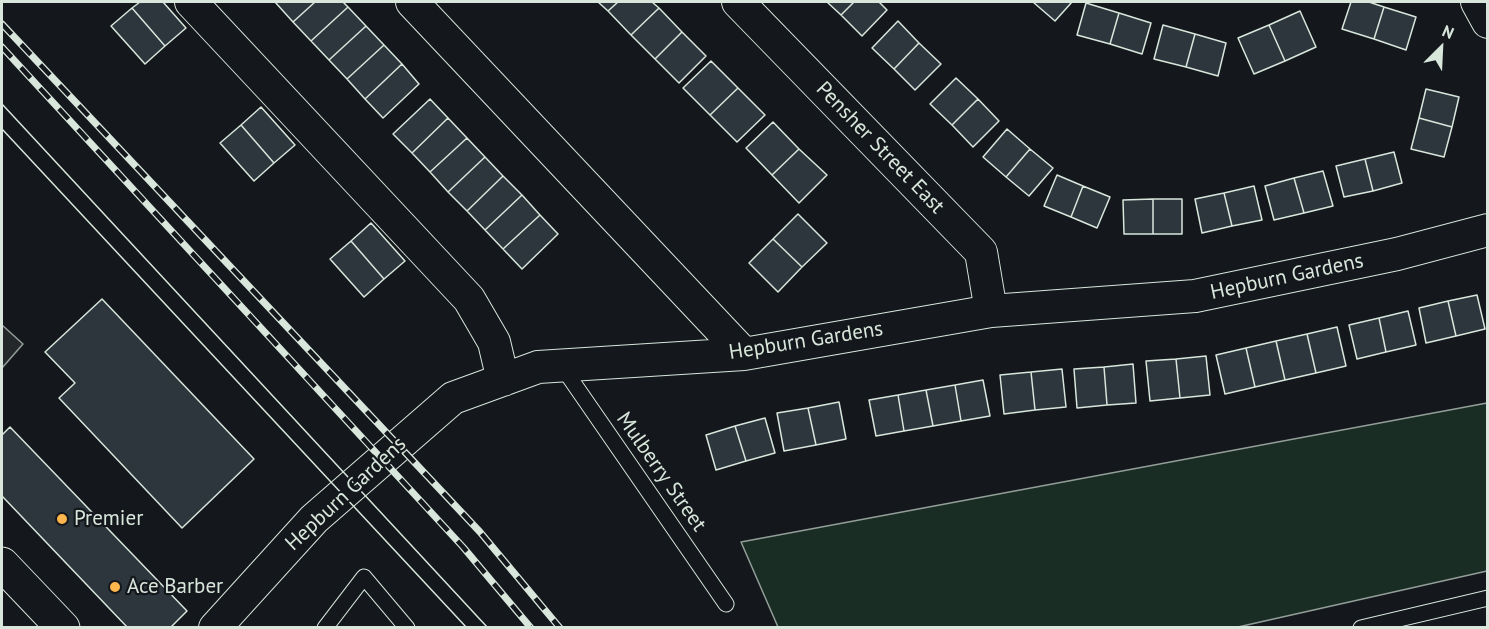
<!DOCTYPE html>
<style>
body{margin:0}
#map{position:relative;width:1489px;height:629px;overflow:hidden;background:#14181c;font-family:"PT Sans",sans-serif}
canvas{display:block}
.frame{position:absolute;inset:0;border:3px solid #d8e6dc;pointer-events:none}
.north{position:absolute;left:1411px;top:18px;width:60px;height:60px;-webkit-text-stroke:4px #14181c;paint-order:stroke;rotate:24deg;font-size:16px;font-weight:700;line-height:24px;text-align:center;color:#d8e6dc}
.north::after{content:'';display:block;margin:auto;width:21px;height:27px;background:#d8e6dc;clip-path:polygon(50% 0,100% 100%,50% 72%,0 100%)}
</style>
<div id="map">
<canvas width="1489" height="629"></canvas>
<div class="frame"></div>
<div class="north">N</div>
</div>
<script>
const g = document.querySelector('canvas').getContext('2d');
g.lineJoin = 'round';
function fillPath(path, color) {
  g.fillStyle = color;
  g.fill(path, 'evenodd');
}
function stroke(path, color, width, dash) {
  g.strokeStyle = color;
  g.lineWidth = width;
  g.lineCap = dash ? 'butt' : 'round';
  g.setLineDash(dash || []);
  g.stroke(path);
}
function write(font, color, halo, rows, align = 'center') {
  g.font = font + ' "PT Sans",sans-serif';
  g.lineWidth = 4.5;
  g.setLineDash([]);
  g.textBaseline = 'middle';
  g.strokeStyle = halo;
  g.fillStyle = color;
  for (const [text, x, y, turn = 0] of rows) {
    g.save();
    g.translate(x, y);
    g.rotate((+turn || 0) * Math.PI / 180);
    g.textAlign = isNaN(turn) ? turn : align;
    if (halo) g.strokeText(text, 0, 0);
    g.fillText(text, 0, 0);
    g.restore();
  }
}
const green = new Path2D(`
 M1487,403V571L1238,627H778L741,542Z`);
const parking = new Path2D(`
 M2,325L23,344L2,368Z`);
const building = new Path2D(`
 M140,2H163L186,28L165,46L132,8Z
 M275,2H315L293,22Z
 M315,2H343L348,7L311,41L293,22Z
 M598,2H618L608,11Z
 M618,2H652L659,8L631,35L608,11Z
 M827,2H854L841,15Z
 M854,2H879L887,10L862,36L841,15Z
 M1033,2H1072L1055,21Z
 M1351,2H1369L1384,7L1374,39L1342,29Z
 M1086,3L1119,13L1110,44L1077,35Z
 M348,7L366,26L329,60L311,41Z
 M1384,7L1416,17L1406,50L1374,39Z
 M132,8L165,46L145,64L111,26Z
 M659,8L682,32L655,59L631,35Z
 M1300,11L1316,47L1285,61L1269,25Z
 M1119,13L1151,23L1142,54L1110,44Z
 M898,21L919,43L894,69L872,48Z
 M1163,25L1195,34L1186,67L1154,59Z
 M1269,25L1285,61L1254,74L1238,38Z
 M366,26L384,45L347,79L329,60Z
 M682,32L706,56L679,83L655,59Z
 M1195,34L1226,43L1218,76L1186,67Z
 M919,43L941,64L915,90L894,69Z
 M384,45L402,64L365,99L347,79Z
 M711,61L738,88L710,115L683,88Z
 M402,64L419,84L383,118L365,99Z
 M956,78L978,99L952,125L930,104Z
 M738,88L765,115L737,142L710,115Z
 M1426,89L1459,97L1452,127L1419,118Z
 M430,99L448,118L412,153L393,134Z
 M978,99L999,121L973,147L952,125Z
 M261,107L295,145L274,163L241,125Z
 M448,118L467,138L430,172L412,153Z
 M1419,118L1452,127L1444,157L1411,149Z
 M773,122L799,149L772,175L746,148Z
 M241,125L274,163L254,181L220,143Z
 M1007,129L1030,149L1006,177L983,157Z
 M467,138L485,157L448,192L430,172Z
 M799,149L827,175L799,203L772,175Z
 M1030,149L1053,168L1029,196L1006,177Z
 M1394,152L1402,183L1373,191L1365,159Z
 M485,157L503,176L467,211L448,192Z
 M1365,159L1373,191L1344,197L1336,166Z
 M1323,171L1333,206L1304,213L1294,178Z
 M1057,175L1083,186L1071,217L1044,206Z
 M503,176L522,195L485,230L467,211Z
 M1294,178L1304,213L1274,220L1265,186Z
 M1083,186L1110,197L1097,228L1071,217Z
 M1254,186L1262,220L1232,226L1224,193Z
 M1224,193L1232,226L1202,233L1195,199Z
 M522,195L540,215L503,249L485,230Z
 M1153,199H1182V234H1153Z
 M1153,199V234H1124L1123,200Z
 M798,214L827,243L802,267L773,239Z
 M540,215L558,234L522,269L503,249Z
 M371,223L405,261L384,279L351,241Z
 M773,239L802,267L778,292L749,263Z
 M351,241L384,279L364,297L330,259Z
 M1477,295L1485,329L1456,336L1448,301Z
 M102,299L254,459L182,528L59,398L75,383L45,352Z
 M1448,301L1456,336L1426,343L1419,308Z
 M1408,311L1416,345L1386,352L1379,318Z
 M1379,318L1386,352L1357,359L1349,325Z
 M1337,327L1346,366L1316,373L1307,334Z
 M1307,334L1316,373L1285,380L1276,341Z
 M1276,341L1285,380L1255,387L1246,348Z
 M1246,348L1255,387L1225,394L1216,355Z
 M1206,356L1210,395L1180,398L1176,359Z
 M1176,359L1180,398L1150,401L1146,361Z
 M1133,364L1136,403L1107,405L1104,367Z
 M1104,367L1107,405L1077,408L1074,369Z
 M1062,369L1066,407L1035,410L1031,372Z
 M1031,372L1035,410L1004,414L1000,375Z
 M983,380L990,416L961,421L955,385Z
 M955,385L961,421L933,426L926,390Z
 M926,390L933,426L904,431L898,395Z
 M898,395L904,431L876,436L869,400Z
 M839,402L846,439L816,445L808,408Z
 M808,408L816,445L784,451L777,413Z
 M765,418L775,453L746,461L735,426Z
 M735,426L746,461L716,470L706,435Z
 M10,427L187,611L170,628H128L2,496V435Z`);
const service = new Path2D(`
 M561,365L726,604
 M325,628L364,577L407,628
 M1361,628L1488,598`);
const minor = new Path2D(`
 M191,2L469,299L494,342L503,380
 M412,2L744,354
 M738,2L981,252L991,311
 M1477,2L1488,22
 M215,628L314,519L453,398L538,367L744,354L991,311L1195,296L1397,254L1488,230`);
const secondary = new Path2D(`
 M2,564L63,628`);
const tram = new Path2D(`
 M2,104L488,628
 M2,129L467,628`);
const rail = new Path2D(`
 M2,24L480,532L560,628
 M2,47L463,547L531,628`);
const markers = [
 [62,519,6,"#ffb74d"],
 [115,587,6,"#ffb74d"]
];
const streetNames = [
 ["Pensher Street East",880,148,46],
 ["Hepburn Gardens",1287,277,-12],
 ["Hepburn Gardens",806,341,-9],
 ["Mulberry Street",661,472,55],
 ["Hepburn Gardens",346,494,-43]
];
const poiNames = [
 ["Premier",74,519],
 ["Ace Barber",127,587]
];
fillPath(green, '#1a2d24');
stroke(green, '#939e99', 1.5);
fillPath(parking, '#24282b');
stroke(parking, '#939e99', 1.5);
fillPath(building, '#2c363c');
stroke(building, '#d8e6dc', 1.5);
stroke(service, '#d8e6dc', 17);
stroke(minor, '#d8e6dc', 34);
stroke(secondary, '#d8e6dc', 35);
stroke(service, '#14181c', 15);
stroke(minor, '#14181c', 32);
stroke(secondary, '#14181c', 33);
stroke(tram, '#d8e6dc', 1.5);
stroke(rail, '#d8e6dc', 7);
stroke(rail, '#14181c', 4.5, [14]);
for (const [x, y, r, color] of markers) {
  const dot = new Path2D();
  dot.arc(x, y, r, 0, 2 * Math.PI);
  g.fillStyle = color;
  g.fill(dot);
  stroke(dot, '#14181c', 2);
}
write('21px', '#d8e6dc', '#14181c', streetNames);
write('21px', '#d8e6dc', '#14181c', poiNames, 'left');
</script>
